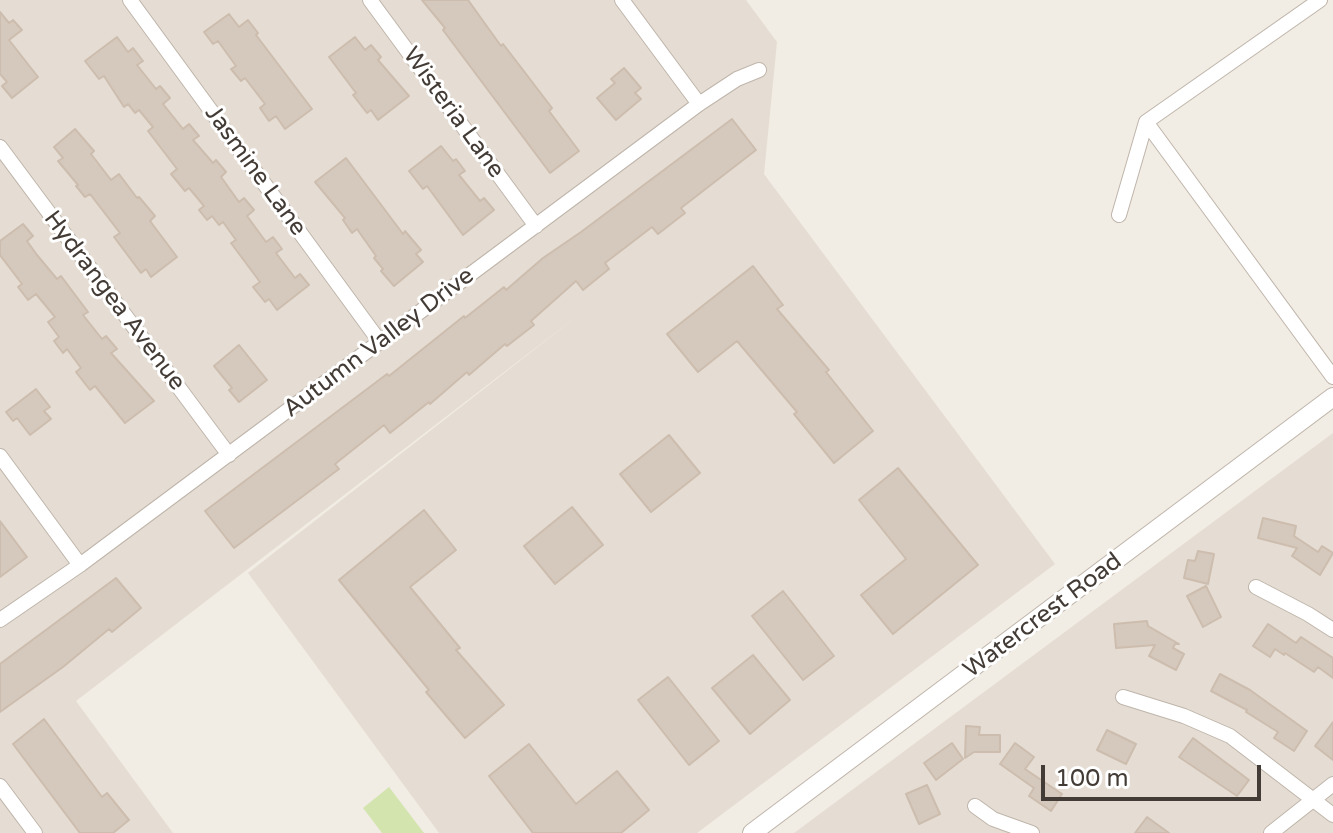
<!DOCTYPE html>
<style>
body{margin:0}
#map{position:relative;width:1333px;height:833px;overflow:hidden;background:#f1ece4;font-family:"Varela Round",sans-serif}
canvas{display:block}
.scale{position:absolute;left:1041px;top:765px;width:220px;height:36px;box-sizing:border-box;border:4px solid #433b35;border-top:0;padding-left:10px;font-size:24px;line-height:28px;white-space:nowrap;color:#433b35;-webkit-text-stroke:6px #fff;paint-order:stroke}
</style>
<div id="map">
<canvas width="1333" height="833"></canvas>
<div class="scale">100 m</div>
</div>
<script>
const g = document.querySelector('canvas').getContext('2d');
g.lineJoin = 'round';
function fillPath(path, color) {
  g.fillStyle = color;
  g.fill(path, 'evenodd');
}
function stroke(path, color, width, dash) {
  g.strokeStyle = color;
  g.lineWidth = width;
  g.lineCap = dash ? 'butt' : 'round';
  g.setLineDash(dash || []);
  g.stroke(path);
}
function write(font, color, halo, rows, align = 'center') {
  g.font = font + ' "Varela Round",sans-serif';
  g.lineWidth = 6;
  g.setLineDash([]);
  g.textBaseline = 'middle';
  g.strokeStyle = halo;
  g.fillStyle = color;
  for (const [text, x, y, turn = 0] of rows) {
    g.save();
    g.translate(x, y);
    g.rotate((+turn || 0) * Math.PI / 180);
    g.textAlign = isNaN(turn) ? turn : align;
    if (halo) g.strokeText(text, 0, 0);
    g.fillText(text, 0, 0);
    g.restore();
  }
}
const residential = new Path2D(`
 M0,0H746L777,42L764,174L1055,564L697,833H439L248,573L585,310L76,701L173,833H0Z
 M1333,433V833H794Z`);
const green = new Path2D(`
 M389,787L424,833H382L363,808Z`);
const building = new Path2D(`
 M422,0H468L501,46L503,44L523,70L552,108L549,111L579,151L550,173L443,30L445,28Z
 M0,12L9,23L13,20L22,30L9,40L38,77L12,98L2,86L7,82L0,74Z
 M229,14L239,27L248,20L258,33L256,35L312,109L285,129L276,116L269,121L260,108L265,104L245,78L241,81L231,69L236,66L218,41L213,44L204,32Z
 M117,37L128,52L133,48L143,61L137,65L156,89L160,86L170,98L163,104L183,129L189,124L199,136L193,140L213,163L216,160L226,172L221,177L239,202L244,198L254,210L247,216L266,242L273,237L282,249L276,253L295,278L300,274L309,285L277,310L269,299L265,302L253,287L260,282L231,243L236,240L223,222L219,225L212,216L207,220L199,210L204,206L189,188L185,191L171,174L177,169L148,131L153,127L139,110L135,113L128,104L124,107L104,76L99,79L85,61Z
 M355,37L365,50L371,45L381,57L378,60L409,96L378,120L371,110L367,113L353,95L356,93L329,57Z
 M624,68L641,88L635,93L641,99L616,120L597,98L615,83L611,79Z
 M732,119L756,150L681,208L685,213L658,234L652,227L605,263L609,269L583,290L576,281L531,321L534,325L507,346L505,344L469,375L467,372L430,404L429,402L390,433L384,425L335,464L339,469L234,548L205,511L387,374L389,376L464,316L465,318L504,287L506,290L543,258L581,232Z
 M75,129L94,151L91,154L111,180L119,174L137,198L139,197L155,216L150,221L177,257L151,277L146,269L141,273L114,237L120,233L90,194L85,197L76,186L78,185L58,161L63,158L54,147Z
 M441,146L453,161L456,159L465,171L459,175L480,201L484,198L494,210L463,235L427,186L423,189L409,171Z
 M346,158L403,234L405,231L421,250L416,254L423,262L394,286L381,271L383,269L374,258L376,256L357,229L352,233L343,220L345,218L315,182Z
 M23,224L33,236L27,241L37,255L57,279L61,276L88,312L83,315L102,339L106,336L117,349L111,353L154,401L125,423L95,386L90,390L76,372L81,368L67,349L63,353L54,341L59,337L48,322L55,317L36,294L28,300L18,287L22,284L0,255V241Z
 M753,266L783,305L777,309L829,370L826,372L873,431L834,463L794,414L797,412L737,341L698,372L667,334Z
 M239,345L267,380L239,402L229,390L232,388L214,366Z
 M36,389L50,407L44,411L51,419L30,435L17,418L13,421L6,412Z
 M669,435L700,473L651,512L620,474Z
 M898,468L978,565L893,634L861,595L906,559L859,500Z
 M572,507L603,545L555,584L524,546Z
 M424,510L456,550L410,587L460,648L456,650L504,705L465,738L426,692L429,690L339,580Z
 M1263,518L1296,526L1294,536L1318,552L1322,546L1333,553L1320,575L1292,556L1297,548L1258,538Z
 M0,521L27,557L0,577Z
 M1198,551L1214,554L1208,584L1184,578L1188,560L1195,561Z
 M116,578L141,608L112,632L109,629L63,667L0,712V664Z
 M1206,586L1221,617L1203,627L1187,596Z
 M783,591L834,656L803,680L752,616Z
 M1147,621L1148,626L1179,644H1175L1173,648L1184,654L1176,670L1149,656L1155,645L1116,648L1114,624Z
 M1268,624L1296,643L1301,637L1333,658V678L1318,667L1314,672L1285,653L1284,655L1275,649L1270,657L1253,646Z
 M753,655L790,700L750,734L712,688Z
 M1220,674L1250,690L1307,731L1294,751L1274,738L1278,732L1246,712L1247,710L1211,691Z
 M668,677L719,741L689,765L638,700Z
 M44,719L102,797L107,793L129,820L113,833H80L13,744Z
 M1333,722V760L1315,746Z
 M966,726L980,727L979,735H1000V752H974L965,758Z
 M1107,730L1136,744L1126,764L1097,750Z
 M1193,738L1249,780L1237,796L1179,757Z
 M952,743L963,759L936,780L924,763Z
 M1015,743L1034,757L1025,769L1062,794L1051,811L1029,796L1034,788L1000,764Z
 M529,744L576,804L617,771L649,810L621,833H533L489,776Z
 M927,785L940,814L919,824L906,794Z
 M1147,817L1169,833H1135Z`);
const minor = new Path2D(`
 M130,0L380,342
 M370,0L536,226
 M622,0L699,104
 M1146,122L1333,377
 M0,147L229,455
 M1119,215L1146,122L1320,0
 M0,456L80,565
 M1256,587L1308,614L1333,630
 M0,620L80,565L699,104L737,79L759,70
 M1123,697L1184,716L1230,736L1333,815
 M0,786L35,833
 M975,806L993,819L1032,833
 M1271,833L1333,784`);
const tertiary = new Path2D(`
 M752,833L1333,397`);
const streetNames = [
 ["Wisteria Lane",453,113,54],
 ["Jasmine Lane",255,171,54],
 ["Hydrangea Avenue",114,301,53],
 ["Autumn Valley Drive",379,343,-37],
 ["Watercrest Road",1043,616,-37]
];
fillPath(residential, '#e5ddd3');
fillPath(green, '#d3e4af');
fillPath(building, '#d5c9bd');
stroke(building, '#cdbdae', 2);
stroke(minor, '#bfb5ab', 16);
stroke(tertiary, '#bfb5ab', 20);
stroke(minor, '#fff', 14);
stroke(tertiary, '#fff', 18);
write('24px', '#433b35', '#fff', streetNames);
</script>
